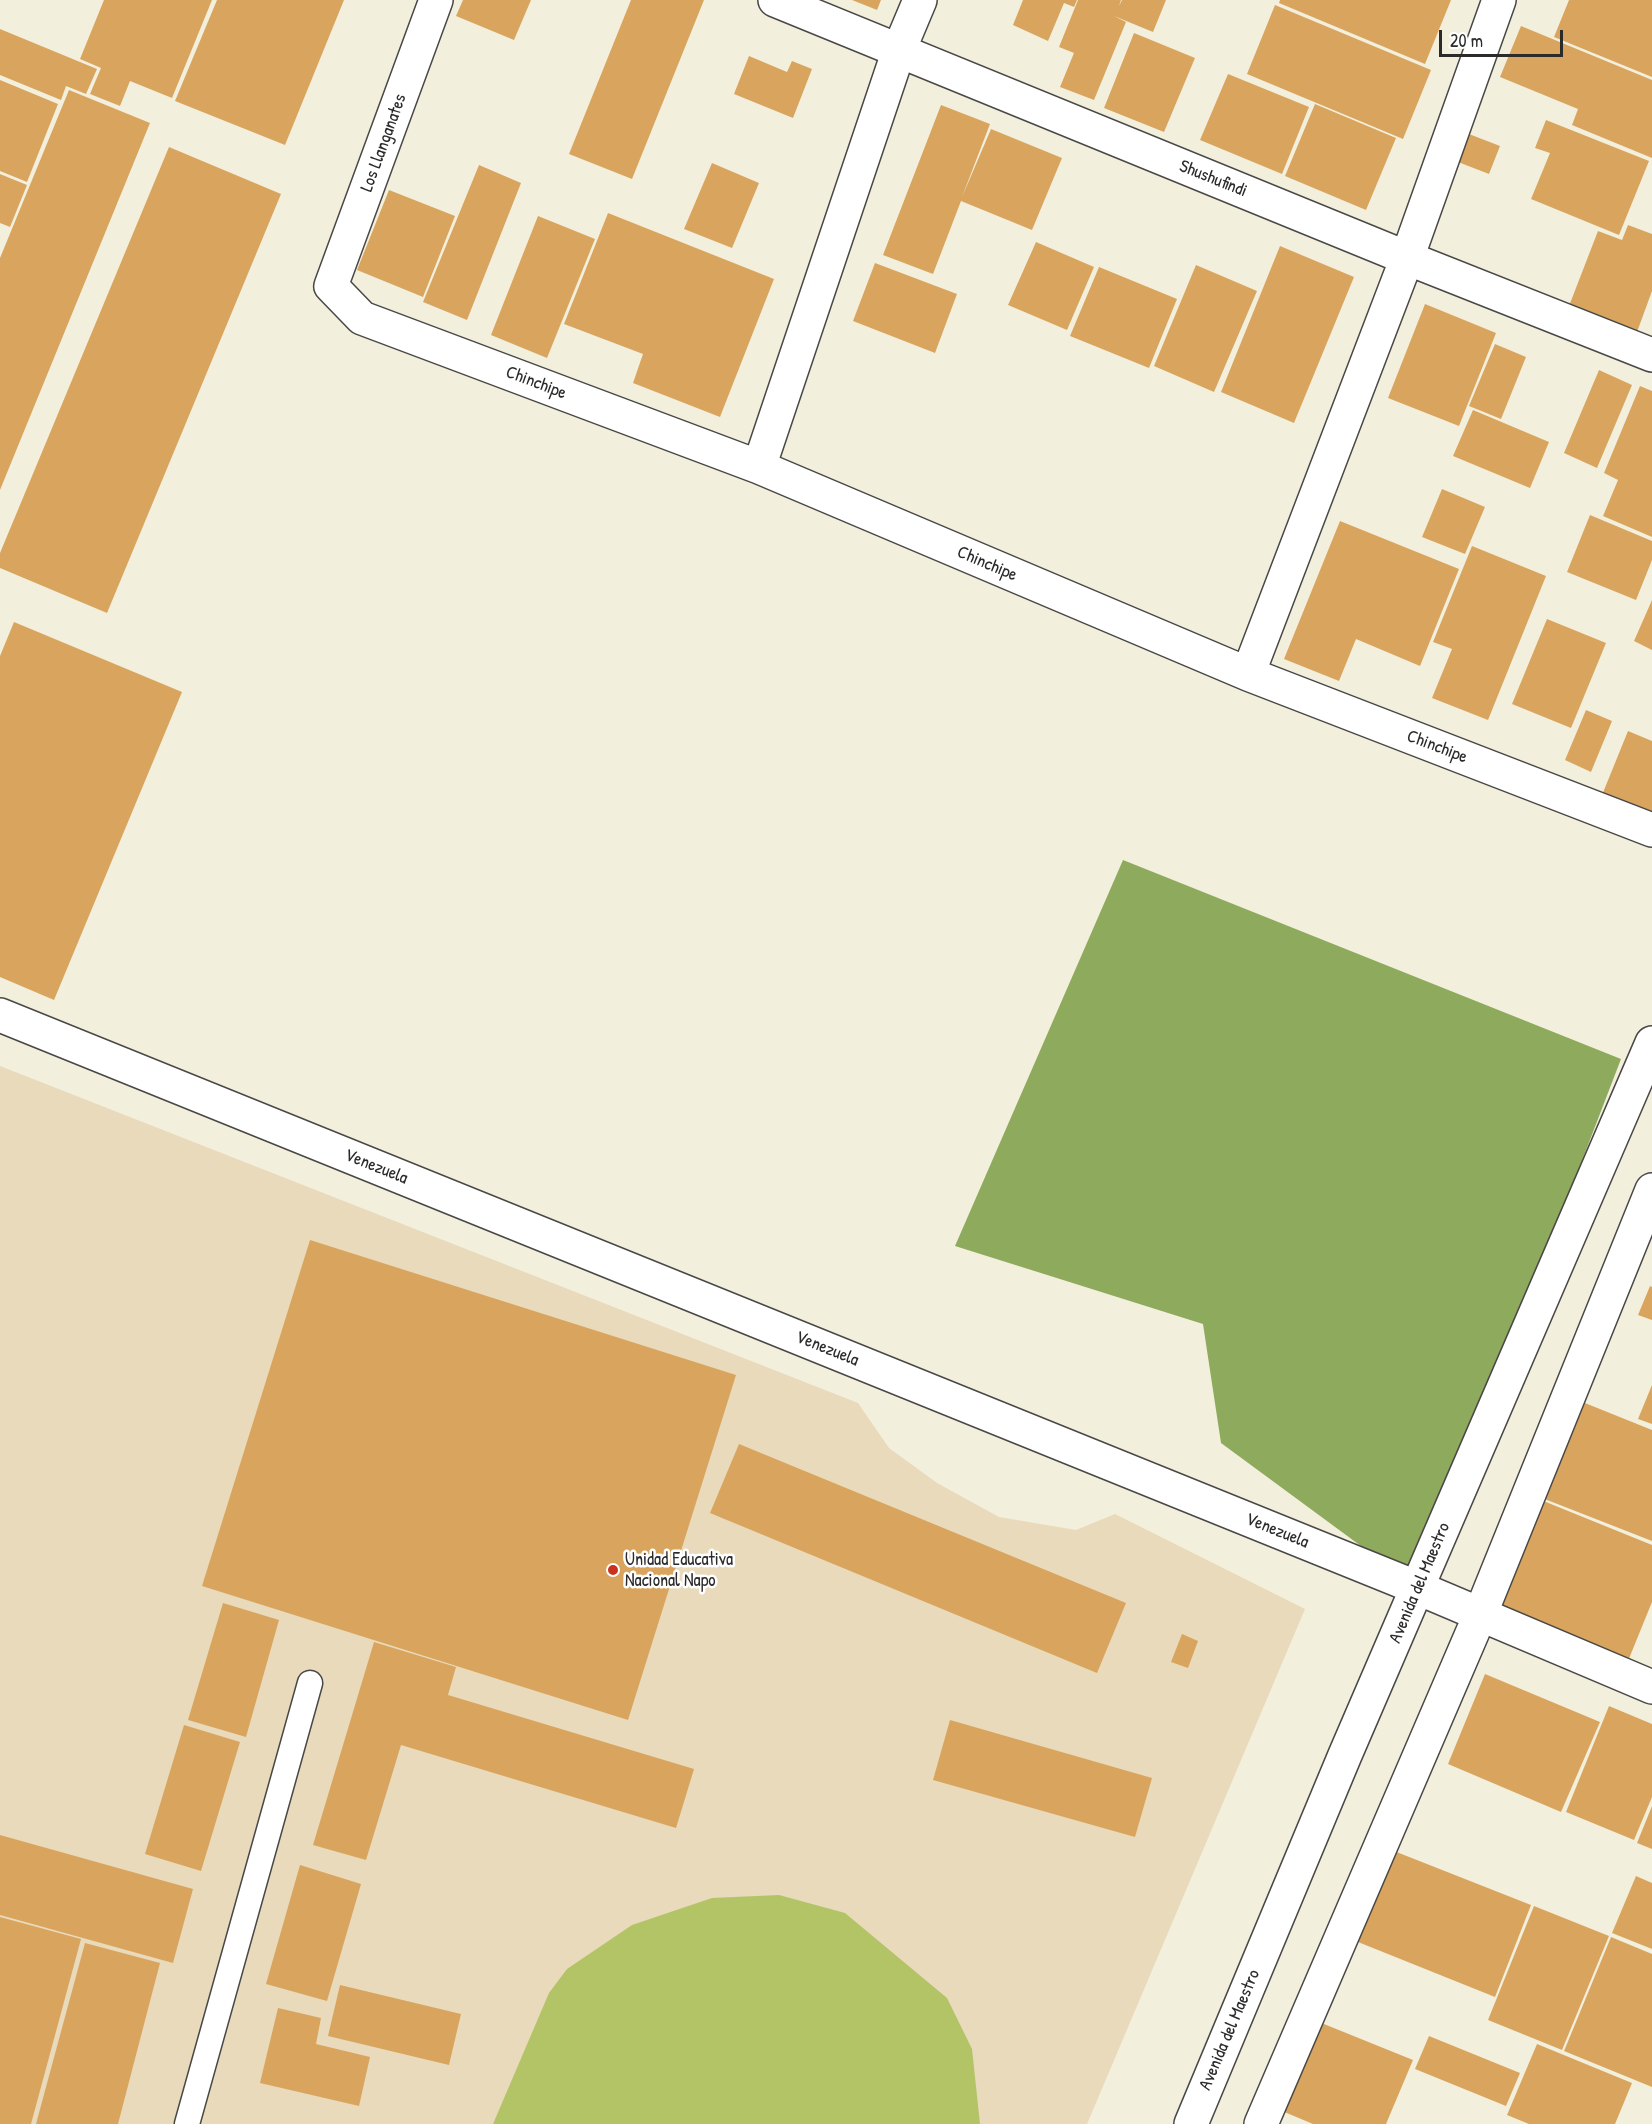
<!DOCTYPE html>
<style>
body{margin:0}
#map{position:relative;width:1652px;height:2124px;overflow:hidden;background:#f3efdd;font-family:"Patrick Hand",sans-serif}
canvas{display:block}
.scale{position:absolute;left:1439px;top:30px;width:124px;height:27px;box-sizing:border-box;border:3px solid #2b2b2b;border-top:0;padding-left:8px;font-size:18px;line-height:21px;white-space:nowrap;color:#2b2b2b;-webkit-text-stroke:4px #fff;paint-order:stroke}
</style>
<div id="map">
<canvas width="1652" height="2124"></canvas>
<div class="scale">20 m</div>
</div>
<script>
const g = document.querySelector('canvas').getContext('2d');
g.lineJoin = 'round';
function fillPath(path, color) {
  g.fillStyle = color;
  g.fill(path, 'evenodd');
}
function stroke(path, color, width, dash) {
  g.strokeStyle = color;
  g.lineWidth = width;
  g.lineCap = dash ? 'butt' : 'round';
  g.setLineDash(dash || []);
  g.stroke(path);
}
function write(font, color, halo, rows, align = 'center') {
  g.font = font + ' "Patrick Hand",sans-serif';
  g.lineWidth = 5;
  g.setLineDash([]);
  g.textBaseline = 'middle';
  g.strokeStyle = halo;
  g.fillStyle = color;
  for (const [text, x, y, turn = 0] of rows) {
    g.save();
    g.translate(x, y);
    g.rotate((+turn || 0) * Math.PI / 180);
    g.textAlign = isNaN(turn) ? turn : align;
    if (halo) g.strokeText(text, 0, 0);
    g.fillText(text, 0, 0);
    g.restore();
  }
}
const built = new Path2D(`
 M0,1066L858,1403L889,1448L937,1483L999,1517L1076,1530L1115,1514L1305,1609L1087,2124H0Z`);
const green = new Path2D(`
 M779,1895L845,1913L947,1998L972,2049L980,2124H493L549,1993L567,1969L632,1925L712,1898Z`);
const forest = new Path2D(`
 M1123,860L1621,1059L1418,1588L1221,1443L1203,1324L955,1246Z`);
const building = new Path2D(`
 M104,0H212L172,98L130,81L120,106L90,94L101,68L80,59Z
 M217,0H344L285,145L175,101Z
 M463,0H531L514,40L456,16Z
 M631,0H704L632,179L569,154Z
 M852,0H881L877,10Z
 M1023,0H1077L1074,7L1064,3L1048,41L1013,25Z
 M1078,0H1121L1119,6L1122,0H1166L1153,32L1114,16L1126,22L1094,100L1060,87L1074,53L1059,47Z
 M1280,0H1451L1425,64L1279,3Z
 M1569,0H1652V77L1554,37Z
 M1275,5L1431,70L1403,139L1247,74Z
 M1521,26L1652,80V158L1572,125L1578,109L1500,77Z
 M0,29L97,69L86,94L66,86L61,100L0,75Z
 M1134,33L1195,58L1164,132L1104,108Z
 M749,56L787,72L792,61L812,69L793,118L734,94Z
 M1228,74L1309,107L1282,174L1200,140Z
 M0,80L58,104L27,182L0,171Z
 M69,90L150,123L0,490V258Z
 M1315,104L1396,138L1366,210L1285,176Z
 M941,105L990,124L962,197L991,129L1062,158L1032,230L961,201L933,274L883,255Z
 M1546,120L1649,161L1619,235L1531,199L1550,153L1535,148Z
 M1469,134L1500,146L1489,174L1458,162Z
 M169,147L281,194L107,613L0,568V553Z
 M712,163L759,183L732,248L684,229Z
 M479,165L521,183L467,320L423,302Z
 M0,174L27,185L10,227L0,223Z
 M389,190L455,216L423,297L357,270Z
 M608,213L774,279L720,417L633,383L643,354L564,324Z
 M538,216L595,239L547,358L491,335Z
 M1628,225L1652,234V291L1637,332L1569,306L1598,231L1622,240Z
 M1036,242L1094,267L1067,330L1008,305Z
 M1280,246L1354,277L1294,423L1221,392Z
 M875,263L957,294L935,353L853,321Z
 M1196,265L1257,291L1214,392L1154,366Z
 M1099,267L1177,299L1149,368L1070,336Z
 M1425,304L1496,333L1459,426L1388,398Z
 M1495,344L1526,357L1501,419L1469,406Z
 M1599,370L1632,385L1597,468L1564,453Z
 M1640,386L1652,391V537L1603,516L1618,480L1604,473Z
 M1473,410L1549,442L1530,488L1453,456Z
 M1442,489L1485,507L1465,554L1422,537Z
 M1590,515L1652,541V560L1636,600L1567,572Z
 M1340,521L1459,569L1420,666L1356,639L1339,681L1284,659Z
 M1472,546L1546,576L1488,720L1432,698L1452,649L1433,642Z
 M1652,600V650L1634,641Z
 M1547,619L1606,643L1571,728L1512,704Z
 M14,622L182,692L54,1000L0,977V656Z
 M1586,710L1612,721L1591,772L1565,760Z
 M1628,731L1652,741V815L1602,795Z
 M310,1240L736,1375L628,1720L202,1586Z
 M1650,1286L1652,1287V1320L1638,1315Z
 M1652,1385V1424L1638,1419Z
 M1580,1401L1652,1430V1541L1542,1498Z
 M739,1444L1126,1603L1097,1673L710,1513Z
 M1541,1500L1652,1545V1602L1628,1661L1497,1609Z
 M223,1603L279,1620L246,1737L188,1720Z
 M1182,1634L1198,1641L1188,1668L1171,1662Z
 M374,1642L456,1667L448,1695L694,1769L676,1828L401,1745L366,1860L313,1845Z
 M1485,1674L1600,1722L1561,1812L1448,1764Z
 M1609,1706L1652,1724V1797L1634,1840L1566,1812Z
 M950,1720L1152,1778L1135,1837L933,1780Z
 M184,1725L240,1742L201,1871L145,1854Z
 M1652,1806V1849L1637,1843Z
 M0,1835L193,1889L173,1963L0,1915Z
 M1394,1851L1531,1905L1495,1997L1358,1942Z
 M300,1865L361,1884L327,2001L266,1984Z
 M1636,1876L1652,1883V1949L1612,1933Z
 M1534,1906L1609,1936L1562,2050L1488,2020Z
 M0,1917L81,1939L31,2124H0Z
 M1611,1937L1652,1954V2087L1564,2051Z
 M85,1943L160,1963L118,2124H36Z
 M340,1985L461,2014L449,2065L328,2036Z
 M278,2008L321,2018L316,2044L370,2057L359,2106L260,2083Z
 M1319,2022L1413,2060L1386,2124H1313L1282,2111Z
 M1429,2036L1520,2073L1506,2106L1415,2069Z
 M1537,2044L1632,2083L1615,2124H1529L1507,2115Z`);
const lane = new Path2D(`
 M187,2124L310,1683`);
const street = new Path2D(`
 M436,0L331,286L362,318L759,467L1248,674L1652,830
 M775,0L1407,258L1652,355
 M759,467L899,50L920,0
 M1248,674L1407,258L1499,0
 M0,1015L1418,1588L1652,1687
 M1191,2124L1345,1755L1652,1043
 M1261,2124L1480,1615L1652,1190`);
const markers = [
 [613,1570,6,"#c8321e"]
];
const streetNames = [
 ["Los Llanganates",384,143,-70],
 ["Shushufindi",1213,179,22],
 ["Chinchipe",536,383,21],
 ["Chinchipe",987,564,23],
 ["Chinchipe",1437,747,21],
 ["Venezuela",376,1167,22],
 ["Venezuela",827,1349,22],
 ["Venezuela",1277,1531,22],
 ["Avenida del Maestro",1420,1583,-67],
 ["Avenida del Maestro",1230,2030,-67]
];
const poiNames = [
 ["Unidad Educativa",625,1560],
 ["Nacional Napo",625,1581]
];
fillPath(built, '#e8daba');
fillPath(green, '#b3c467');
fillPath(forest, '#8eaa5c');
fillPath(building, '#d9a55e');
stroke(lane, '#494846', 27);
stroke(street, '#494846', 36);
stroke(lane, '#fff', 24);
stroke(street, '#fff', 33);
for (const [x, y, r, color] of markers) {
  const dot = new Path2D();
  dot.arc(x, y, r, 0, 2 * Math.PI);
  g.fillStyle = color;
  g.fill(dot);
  stroke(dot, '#fff', 2);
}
write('18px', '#2b2b2b', '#fff', streetNames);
write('18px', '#2b2b2b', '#fff', poiNames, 'left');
</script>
